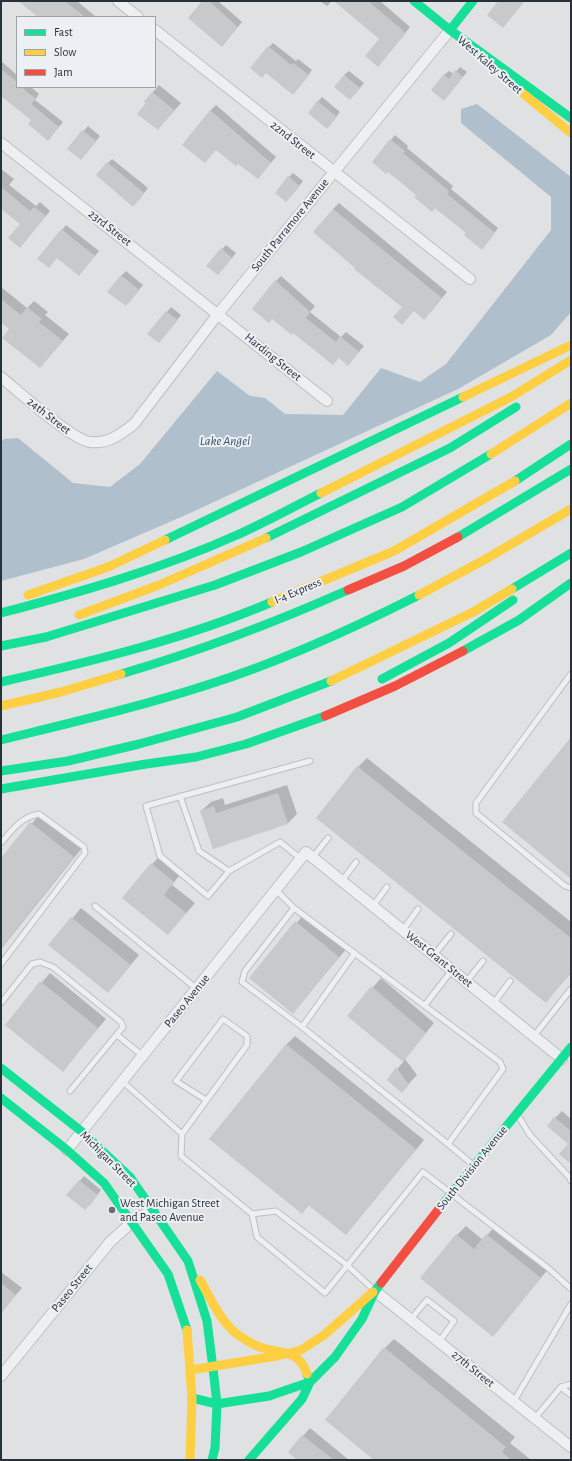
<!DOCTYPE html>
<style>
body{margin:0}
#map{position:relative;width:572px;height:1461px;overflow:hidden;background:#dfe1e3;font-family:"Alegreya Sans",sans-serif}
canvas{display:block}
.frame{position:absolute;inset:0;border:2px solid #283039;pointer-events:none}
.legend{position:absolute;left:16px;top:16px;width:140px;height:72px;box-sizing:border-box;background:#eceff3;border:1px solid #9ea3a9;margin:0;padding:5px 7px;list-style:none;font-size:12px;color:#283039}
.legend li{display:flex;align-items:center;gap:8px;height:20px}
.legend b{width:20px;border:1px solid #9ea3a9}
</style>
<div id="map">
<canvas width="572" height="1461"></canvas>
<div class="frame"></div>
<ul class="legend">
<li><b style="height:5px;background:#16e098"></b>Fast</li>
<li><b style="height:5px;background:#ffcf43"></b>Slow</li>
<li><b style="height:5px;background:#f24e42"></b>Jam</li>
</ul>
</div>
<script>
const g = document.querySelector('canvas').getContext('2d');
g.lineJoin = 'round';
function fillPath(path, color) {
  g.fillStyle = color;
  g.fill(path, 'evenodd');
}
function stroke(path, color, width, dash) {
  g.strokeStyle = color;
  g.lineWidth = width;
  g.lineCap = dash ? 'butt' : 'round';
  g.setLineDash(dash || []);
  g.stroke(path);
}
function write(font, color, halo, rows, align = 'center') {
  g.font = font + ' "Alegreya Sans",sans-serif';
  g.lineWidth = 4;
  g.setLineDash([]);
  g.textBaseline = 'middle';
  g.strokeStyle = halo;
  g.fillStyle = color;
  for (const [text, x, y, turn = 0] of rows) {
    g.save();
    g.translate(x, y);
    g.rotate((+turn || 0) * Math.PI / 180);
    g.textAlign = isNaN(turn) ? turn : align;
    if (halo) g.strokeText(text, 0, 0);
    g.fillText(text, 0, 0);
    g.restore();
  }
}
const water = new Path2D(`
 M477,104L571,177V312L551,335L458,389L188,514L84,559L1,581V442L4,439L18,438L73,483L110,487L140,464L217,371L250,396L265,398L285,414L343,415L381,368L420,382L446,364L551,230V197L461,123V109Z`);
const shadow = new Path2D(`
 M24,1H77L96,17H38Z
 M203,1H218L242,22L222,46Z
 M320,1H332L327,6Z
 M336,1H380L410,27L383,60L381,39Z
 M273,43L296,61L298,59L312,70L297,89L266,72L269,47Z
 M1,61L17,75V87H31L39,94L35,100L63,122L48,140L32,120L1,95Z
 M460,67L467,72L448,95L444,75L449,71L454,74Z
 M349,71L364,83L355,94L344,75Z
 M159,85L181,103L158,129L145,101Z
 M322,97L340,112L331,123L309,112Z
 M216,105L276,157L263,172L210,111Z
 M88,126L100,136L86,154L69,148Z
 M395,135L408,146L407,148L453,186L451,189L498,228L486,244L467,233L388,171L373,162Z
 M112,159L148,188L138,201L108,163Z
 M1,169L14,179L9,185L36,206L40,202L50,211L25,241L21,224L1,207Z
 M293,173L303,181L291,196L289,177Z
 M339,203L447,292L430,313L403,306L333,209Z
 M66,225L99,251L83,270L62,230Z
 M226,245L236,253L222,270V249Z
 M126,271L143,285L130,301L121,276Z
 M281,276L315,306L310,312L341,337L346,332L364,346L353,359L339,357L333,364L276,281Z
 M1,287L27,308L34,301L48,312L45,315L69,334L40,367L11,329L1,321Z
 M171,307L181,315L159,342L149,334Z
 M367,758L571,922V973L546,1001L358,767Z
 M287,785L297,814L288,823L213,847L201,811L211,802L223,798L225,805Z
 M40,814L82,848L1,949V860Z
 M161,855L182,872L172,885L195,903L168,934L152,864Z
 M81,908L139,955L108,992L50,945Z
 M305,913L348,947L293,1012L250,978Z
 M50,973L106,1019L63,1070L6,1024Z
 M381,978L434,1023L405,1059L417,1075L402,1091L388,1080L404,1061L348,1016Z
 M295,1036L424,1140L346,1234L309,1205L302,1213L286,1045Z
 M562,1111L571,1119V1163L569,1143L555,1118Z
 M84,1176L101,1190L90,1205L68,1195Z
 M496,1225L549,1268L493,1336L457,1235L466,1226L483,1240Z
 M1,1272L22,1288L2,1311H1Z
 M394,1339L515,1437L510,1443L531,1460H375L385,1348Z
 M310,1428L349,1460H299L289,1452Z`);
const building = new Path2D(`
 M18,1H65L85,17H38Z
 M202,1H209L238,27L222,47L188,18Z
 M334,1H368L406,33L378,67L365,56L379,39Z
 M498,1H525L503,28L487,15Z
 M268,46L291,65L293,63L309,75L293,95L266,73L262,78L250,68Z
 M1,69L17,82V87H21L36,99L31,104L59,127L48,141L28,124L31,120L1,96Z
 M455,70L463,77L444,101L431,90L444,74L449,79Z
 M344,75L360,88L350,100L334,87Z
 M152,92L174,110L158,130L137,114L146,103L144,102Z
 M317,101L337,117L327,129L308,113Z
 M210,110L271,163L258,179L238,164L236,166L216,150L205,163L182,145Z
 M82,130L96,141L81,160L67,149Z
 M390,139L405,151L403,153L449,191L447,194L495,233L482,250L464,235L466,233L435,208L432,212L414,197L416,195L388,172L386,174L372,162Z
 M107,162L144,193L133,207L96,175Z
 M288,176L300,186L286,202L275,193Z
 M1,187L30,211L34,207L46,216L20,248L8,238L20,224L1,209Z
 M333,209L442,298L424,320L414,311L402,325L393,317L402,307L354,269L355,268L313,232Z
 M61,229L95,256L79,276L57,258L49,268L37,259Z
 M221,248L232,258L218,275L206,266Z
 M121,275L139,290L126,306L107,292Z
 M275,280L310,312L306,318L336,342L340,336L359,352L348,366L339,358L333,365L293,333L292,335L272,319L269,323L252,309Z
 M1,299L21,315L27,307L42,319L39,322L63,341L40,368L2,338L9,329L1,322Z
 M166,311L178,320L159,343L147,334Z
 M571,737V879L502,822Z
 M357,766L571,938V972L546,1003L316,818Z
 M278,793L288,824L213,849L200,811L214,806L216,813Z
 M30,822L74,857L1,948V858Z
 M151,863L174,882L164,895L186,913L168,935L122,898Z
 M71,917L131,965L108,993L48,945Z
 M295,921L339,957L293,1014L249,978Z
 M40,981L98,1028L63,1072L5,1025Z
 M371,986L426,1033L403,1062L347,1016Z
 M286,1044L416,1149L346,1235L308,1205L302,1214L209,1139Z
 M396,1067L409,1085L402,1093L387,1080Z
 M554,1117L571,1131V1164L559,1154L568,1144L547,1126Z
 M79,1180L98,1195L85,1210L66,1195Z
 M456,1234L474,1249L486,1234L541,1278L493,1337L420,1278Z
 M1,1283L16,1295L1,1314Z
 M384,1347L506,1447L502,1452L511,1460H374L325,1420Z
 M302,1435L334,1460H297L288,1452Z`);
const lane = new Path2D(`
 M571,674L476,803V813L565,886L571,888
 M180,796L199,851L229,871
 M1,843C12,830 21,817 39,814L84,847L85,853L1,964
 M313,857L328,838
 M301,859L280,842L229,871L208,896L160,856L146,806L310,761
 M342,881L356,862
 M276,890L294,908L500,1062L503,1069L448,1144L472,1164
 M95,906L197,989
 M373,906L387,887
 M294,908L245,971L242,982L302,1027L448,1144
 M403,930L418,909
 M434,955L451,934
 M466,982L483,961
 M1,1003L32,964L40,962L53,967L121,1022L123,1027L70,1091
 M493,1004L510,981
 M425,1005L452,970
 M302,1027L355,953
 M117,1035L143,1056
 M534,1036L571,989
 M122,1081L182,1134
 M206,1100L176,1081L223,1019L247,1036V1045L182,1134L181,1156L252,1214L257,1237L325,1293L423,1172L548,1268L571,1289
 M517,1114L530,1135L570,1178L571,1181
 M252,1214L276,1211L347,1265L374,1290
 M411,1319L427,1300L454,1321L439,1342
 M561,1387L571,1384
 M514,1401L571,1304
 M535,1418L561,1387L571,1395`);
const street = new Path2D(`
 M118,1L138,17
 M155,30L470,279
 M1,143L327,401
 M1,377C18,391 72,440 90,442C108,444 120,435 134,424L218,314L450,30
 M67,1150L306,852L562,1059
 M375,1291L571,1447
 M1,1376L110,1242L132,1222L153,1209`);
const fast = new Path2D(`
 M414,1L450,30L571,118
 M450,30L473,1
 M515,481L571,444
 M458,537L571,469
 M266,538L450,448L516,407
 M165,540L463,397
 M512,589L571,553
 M1,613C81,592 161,569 237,535C266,522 293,507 321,493
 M1,646L46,637L215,585L301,552L402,507L491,454
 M463,651L519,620L571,583
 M121,674C199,651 274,623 348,590
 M382,679L449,643L513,600
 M1,682C93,661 185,639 272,602
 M1,740C70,723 139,707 207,685C280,662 350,630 419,595
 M1,771L68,761L139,744L237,717L331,681
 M1,789L146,764L196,757L246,744L325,716
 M1,1068L81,1131L130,1177L188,1261L207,1321L213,1368L217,1404L215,1448L212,1460
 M1,1098L67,1150L104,1183L168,1274L187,1330
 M442,1205L571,1047
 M192,1398L217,1404L269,1396L310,1382L335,1357L362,1319L375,1291L381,1283
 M249,1460L302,1399L310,1382L307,1374`);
const slow = new Path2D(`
 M520,91L571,133
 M463,397L571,345
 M491,454L571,403
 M321,493L511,397L571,360
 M28,595L108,567L165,540
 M419,595L484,560L571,509
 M272,602L394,551L515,481
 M79,615L159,585L266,538
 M331,681L473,612L512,589
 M1,706L61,692L121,674
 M200,1280C211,1299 222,1325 241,1337C247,1341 256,1346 263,1348C283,1354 299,1350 307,1374
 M187,1330L192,1398L190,1460
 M190,1370L277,1356L301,1350L324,1335L373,1292`);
const jam = new Path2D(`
 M348,590L404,566L458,537
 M325,716L395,686L463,651
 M381,1283L442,1205`);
const markers = [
 [112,1210,4,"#686e74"]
];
const streetNames = [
 ["West Kaley Street",490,65,41],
 ["22nd Street",293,140,38],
 ["South Parramore Avenue",290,225,-51],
 ["23rd Street",110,228,38],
 ["Harding Street",273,357,39],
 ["24th Street",49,416,38],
 ["I-4 Express",298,591,-23],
 ["West Grant Street",439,959,39],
 ["Paseo Avenue",187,1001,-51],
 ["Michigan Street",108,1159,45],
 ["South Division Avenue",472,1168,-51],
 ["Paseo Street",72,1288,-51],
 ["27th Street",473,1369,39]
];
const poiNames = [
 ["West Michigan Street",120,1203],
 ["and Paseo Avenue",120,1217]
];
const waterNames = [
 ["Lake Angel",225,441]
];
fillPath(water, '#afbfcb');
fillPath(shadow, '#0003');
fillPath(building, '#c7c9cb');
stroke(lane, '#bdbfc1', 7);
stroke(street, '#bdbfc1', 12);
stroke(lane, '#eeeff0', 5);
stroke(street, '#eeeff0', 10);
stroke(fast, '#16e098', 9);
stroke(slow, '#ffcf43', 9);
stroke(jam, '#f24e42', 9);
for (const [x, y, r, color] of markers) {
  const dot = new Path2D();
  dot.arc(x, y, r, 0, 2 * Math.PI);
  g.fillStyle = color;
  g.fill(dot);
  stroke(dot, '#eceff3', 1.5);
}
write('12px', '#283039', '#eceff3', streetNames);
write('12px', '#283039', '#eceff3', poiNames, 'left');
write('italic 13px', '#375168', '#eceff3', waterNames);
</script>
